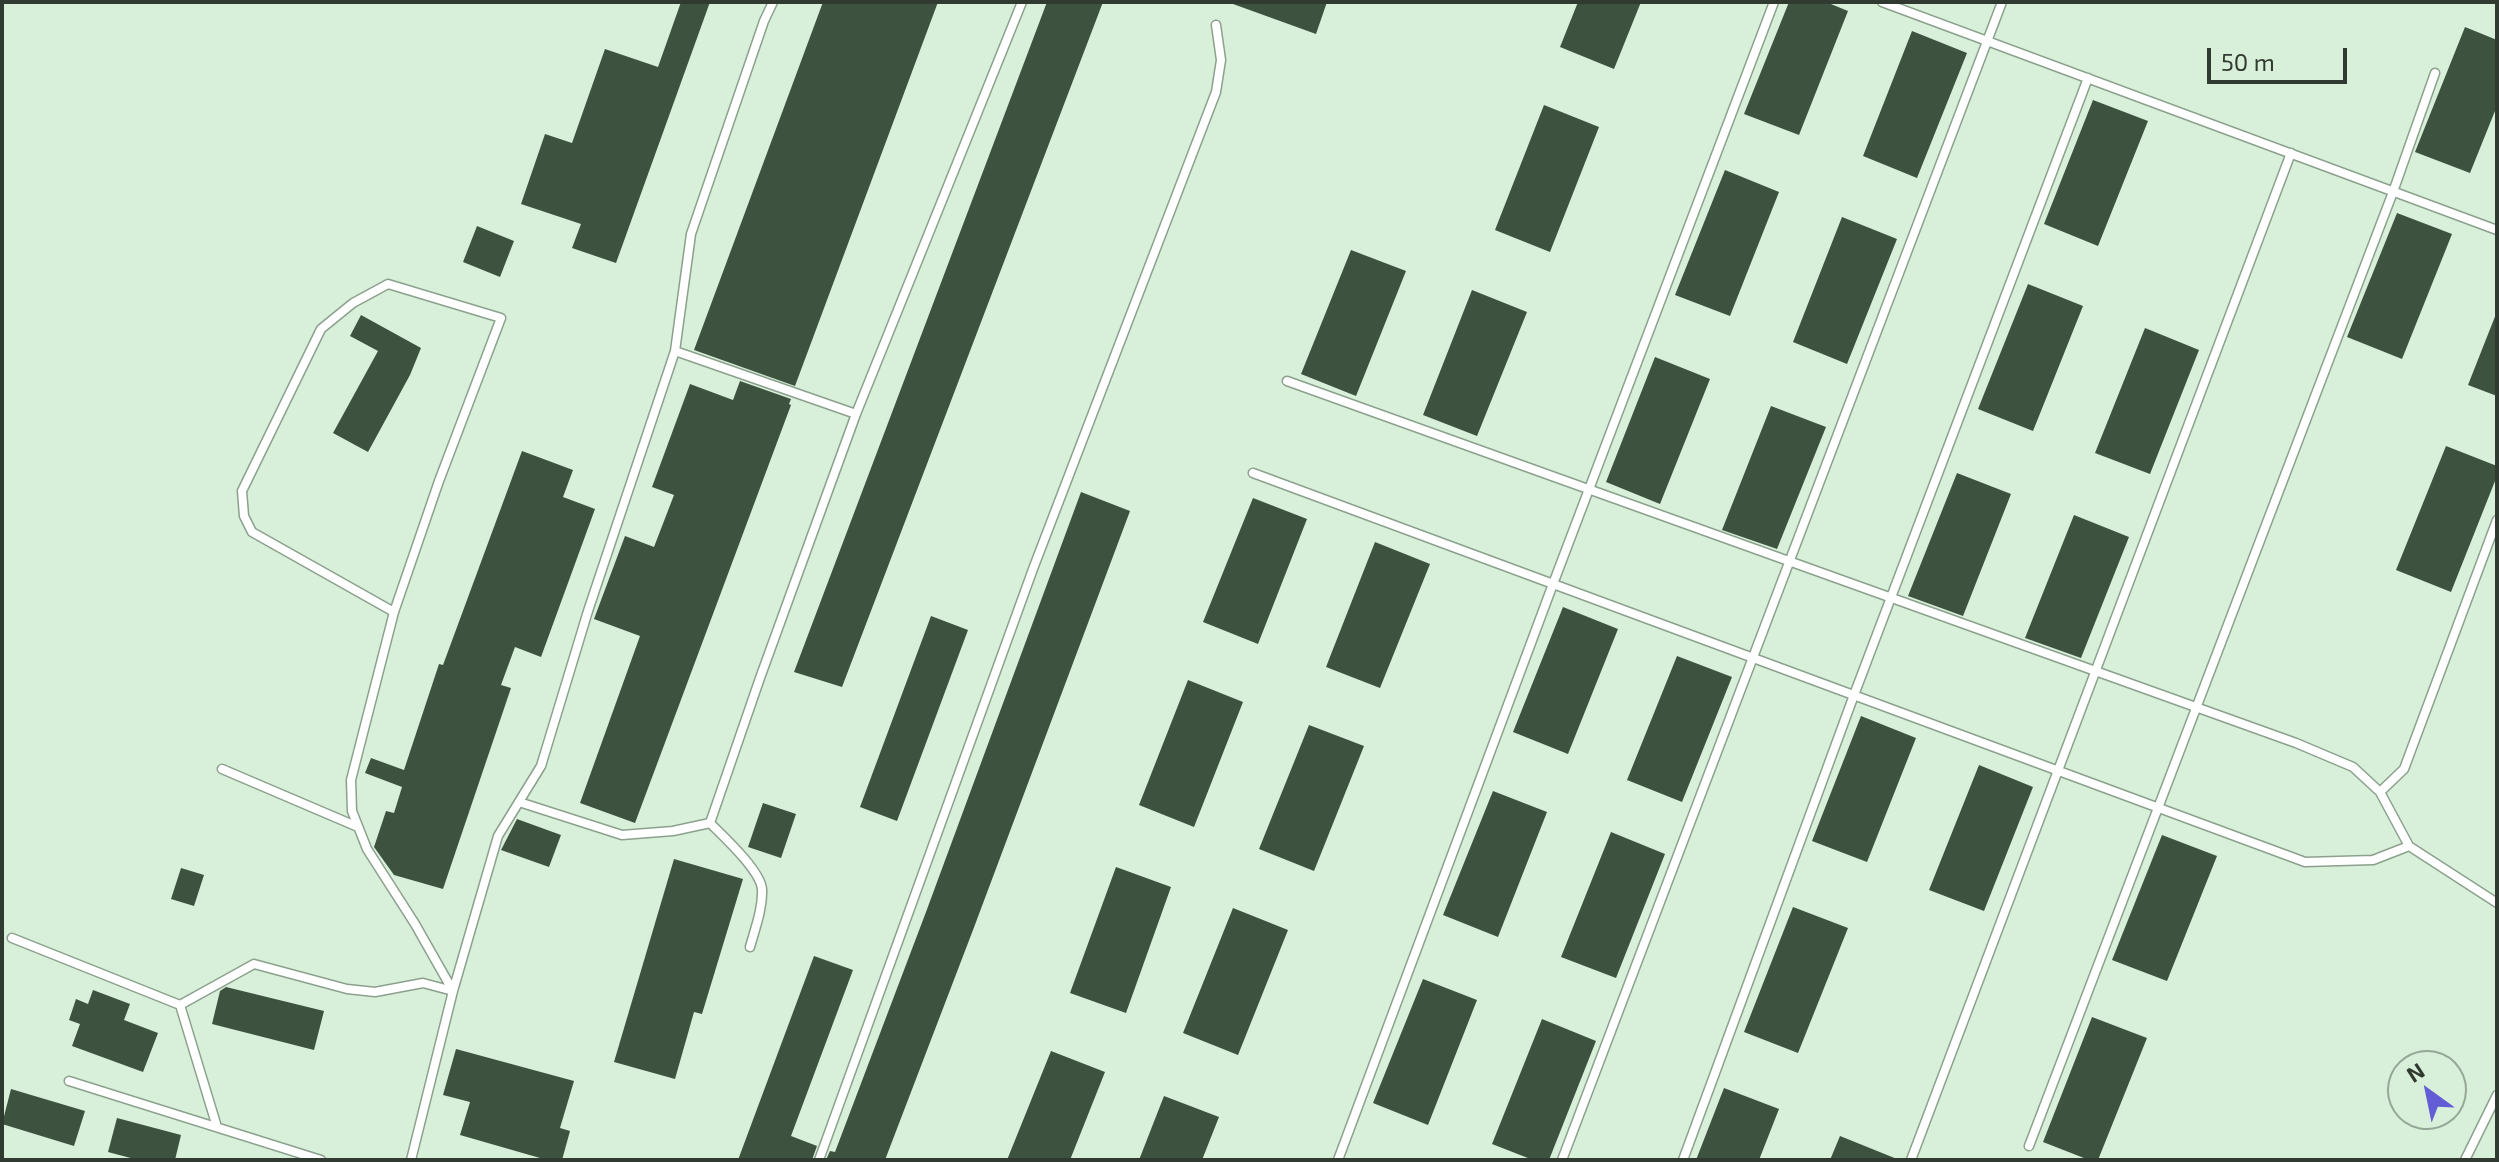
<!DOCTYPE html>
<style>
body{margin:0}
#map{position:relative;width:2499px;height:1162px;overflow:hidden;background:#d8efda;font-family:"Exo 2",sans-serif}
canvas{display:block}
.frame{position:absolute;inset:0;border:4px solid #313a31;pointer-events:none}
.north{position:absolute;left:2387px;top:1050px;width:80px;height:80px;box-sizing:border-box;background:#d8efda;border:2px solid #95a796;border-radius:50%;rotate:327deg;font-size:22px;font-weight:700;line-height:32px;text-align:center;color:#313a31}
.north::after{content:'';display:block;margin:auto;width:28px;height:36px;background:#625cd5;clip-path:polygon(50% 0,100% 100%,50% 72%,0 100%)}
.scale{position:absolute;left:2207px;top:48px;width:140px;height:36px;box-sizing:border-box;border:4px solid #313a31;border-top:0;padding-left:10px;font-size:24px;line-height:28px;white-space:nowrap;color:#313a31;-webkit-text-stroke:6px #d8efda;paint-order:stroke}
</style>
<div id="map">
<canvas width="2499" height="1162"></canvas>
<div class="frame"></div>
<div class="north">N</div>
<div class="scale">50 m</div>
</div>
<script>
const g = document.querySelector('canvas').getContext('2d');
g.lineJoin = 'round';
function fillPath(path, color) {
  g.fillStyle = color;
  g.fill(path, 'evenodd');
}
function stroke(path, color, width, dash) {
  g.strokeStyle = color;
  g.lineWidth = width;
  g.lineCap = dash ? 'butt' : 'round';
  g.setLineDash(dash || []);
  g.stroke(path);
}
const building = new Path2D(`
 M681,2H710L616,263L572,248L581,224L521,204L545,134L572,143L605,49L658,67Z
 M823,2H938L795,386L694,350Z
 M1047,2H1103L842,687L794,672Z
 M1233,2H1327L1316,34L1233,4Z
 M1578,2H1641L1614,69L1560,47Z
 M1789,2H1826L1848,11L1799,135L1744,114Z
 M2465,27L2497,40V106L2470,173L2415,152Z
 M1912,31L1967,53L1917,178L1863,156Z
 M2093,100L2148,121L2098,246L2044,224Z
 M1544,105L1599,127L1550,252L1495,230Z
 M1725,170L1779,192L1730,316L1675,295Z
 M2397,213L2452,234L2402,359L2347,337Z
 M1842,217L1897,239L1847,364L1793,342Z
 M477,226L514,241L500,277L463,262Z
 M1351,250L1406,271L1356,396L1301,374Z
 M2028,284L2083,306L2033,431L1978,409Z
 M1472,290L1527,312L1477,436L1423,415Z
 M2496,314H2497V396L2468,385Z
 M361,315L421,348L410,375L368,452L333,433L378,351L350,336Z
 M2145,328L2199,350L2150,474L2095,453Z
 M1655,357L1710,379L1660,504L1606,482Z
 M740,381L791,399L789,404L791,405L635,823L580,803L640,636L594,619L625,536L654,547L674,495L652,487L690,384L733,400Z
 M1771,406L1826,427L1777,549L1722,530Z
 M2446,446L2497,466V476L2451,592L2396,570Z
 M522,451L573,470L563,497L595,509L541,657L515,647L501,685L511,688L443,889L394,875L374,847L386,811L394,813L402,787L365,773L371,758L404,770L439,664L443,665Z
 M1957,473L2011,494L1963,616L1908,596Z
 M1081,492L1130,511L973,930L885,1160H826L830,1151L835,1152L926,912Z
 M1253,498L1307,519L1258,644L1203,622Z
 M2074,515L2129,537L2081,658L2025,638Z
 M1375,542L1430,564L1380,688L1326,667Z
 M1563,607L1618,629L1568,754L1513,732Z
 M931,616L968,630L897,821L860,807Z
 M1677,656L1732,677L1682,802L1627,780Z
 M1188,680L1243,702L1194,827L1139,805Z
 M1861,716L1916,738L1867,862L1812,841Z
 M1309,725L1364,746L1314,871L1259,849Z
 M1979,765L2033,787L1984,911L1929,890Z
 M1493,791L1547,812L1498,937L1443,915Z
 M763,803L796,814L781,858L748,847Z
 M517,819L561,835L549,867L501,850Z
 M1611,832L1665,854L1616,978L1561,957Z
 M2162,835L2217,856L2167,981L2112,960Z
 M674,859L743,879L702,1014L694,1012L675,1079L614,1062Z
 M1116,867L1171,887L1126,1013L1070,993Z
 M181,868L204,875L194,906L171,899Z
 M1793,907L1848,928L1798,1053L1744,1032Z
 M1233,908L1288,930L1238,1055L1183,1033Z
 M814,956L853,970L791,1136L817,1146L812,1160H738Z
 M1423,979L1477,1000L1428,1125L1373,1103Z
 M226,987L324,1011L314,1050L212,1024L220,991Z
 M93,990L130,1004L124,1020L158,1033L143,1072L72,1046L80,1024L69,1020L76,999L88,1004Z
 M2092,1017L2147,1038L2098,1160H2089L2043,1142Z
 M1542,1019L1596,1041L1549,1160H1533L1492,1144Z
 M456,1049L574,1081L560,1128L570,1131L562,1160H547L460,1135L470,1102L443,1095Z
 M1051,1051L1105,1072L1070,1160H1007Z
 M1724,1088L1779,1109L1759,1160H1696Z
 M11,1089L85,1111L74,1146L2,1124Z
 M1164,1096L1219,1117L1202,1160H1139Z
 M117,1118L181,1135L175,1160H138L108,1152Z
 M1840,1136L1897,1159V1160H1830Z`);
const lane = new Path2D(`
 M1882,2L2497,230
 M675,351L856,414
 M1287,381L2296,743L2353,767L2380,792L2409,846L2497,903
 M1253,473L2305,862L2373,860L2409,846
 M394,612L252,532L244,516L242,491L321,329L353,303L388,284L501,318L439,481L394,612L351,780L352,811L367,849L415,924L453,991
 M222,769L358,827
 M2380,792L2404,769L2497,520
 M519,802L622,835L673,831L710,823
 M710,823L760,678L856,414L1022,2
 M710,823C724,837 760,870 762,889C763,908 755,929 750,947
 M12,938L180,1005L217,1127
 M180,1005L254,964L347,989L375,992L423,983L453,991
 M69,1081L321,1160
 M2029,1146L2393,192L2435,73
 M411,1160L453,991L498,836L541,766L588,611L675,351L691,234L764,21L773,2
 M819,1160L1033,569L1216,92L1221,60L1216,25
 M1338,1160L1553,584L1774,2
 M1562,1160L2002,2
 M1683,1160L1854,695L2088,78
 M1911,1160L2291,153
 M2465,1160L2497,1095`);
fillPath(building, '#3e5240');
stroke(lane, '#8ba18d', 11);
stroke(lane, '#fff', 8);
</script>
